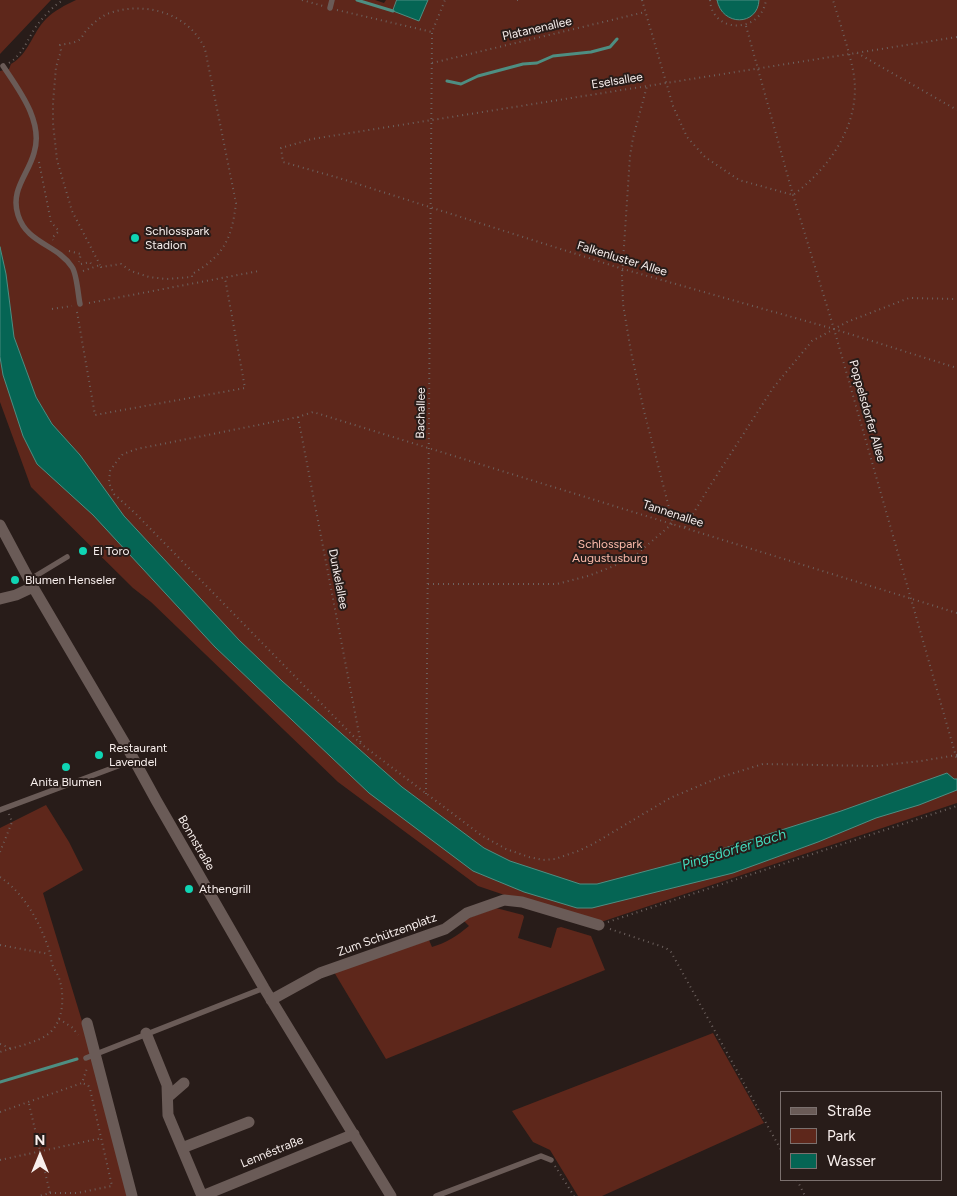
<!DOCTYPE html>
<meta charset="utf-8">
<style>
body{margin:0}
#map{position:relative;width:957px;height:1196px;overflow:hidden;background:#281c19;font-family:Figtree,sans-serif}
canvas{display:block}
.legend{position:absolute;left:780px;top:1091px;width:162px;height:90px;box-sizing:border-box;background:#281c19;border:1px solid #7b706e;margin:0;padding:6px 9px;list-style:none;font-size:15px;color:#f8efed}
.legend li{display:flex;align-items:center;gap:10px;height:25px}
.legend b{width:25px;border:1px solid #7b706e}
.north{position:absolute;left:15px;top:1131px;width:50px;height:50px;-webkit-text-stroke:4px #281c19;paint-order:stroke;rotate:0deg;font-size:14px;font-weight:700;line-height:20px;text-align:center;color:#f8efed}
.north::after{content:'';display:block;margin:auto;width:18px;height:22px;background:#f8efed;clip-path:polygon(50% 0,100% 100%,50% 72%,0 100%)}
</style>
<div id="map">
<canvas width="957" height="1196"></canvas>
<ul class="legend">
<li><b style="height:6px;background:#6a5b57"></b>Straße</li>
<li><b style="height:14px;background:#5e271b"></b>Park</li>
<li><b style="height:14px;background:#056554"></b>Wasser</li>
</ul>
<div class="north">N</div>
</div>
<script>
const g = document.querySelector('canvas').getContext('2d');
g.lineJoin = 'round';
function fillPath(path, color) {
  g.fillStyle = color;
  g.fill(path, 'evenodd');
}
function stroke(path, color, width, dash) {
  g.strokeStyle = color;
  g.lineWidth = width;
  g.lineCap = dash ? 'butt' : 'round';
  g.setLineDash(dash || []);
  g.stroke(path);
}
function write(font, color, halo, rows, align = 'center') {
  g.font = font + ' Figtree,sans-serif';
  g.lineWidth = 4;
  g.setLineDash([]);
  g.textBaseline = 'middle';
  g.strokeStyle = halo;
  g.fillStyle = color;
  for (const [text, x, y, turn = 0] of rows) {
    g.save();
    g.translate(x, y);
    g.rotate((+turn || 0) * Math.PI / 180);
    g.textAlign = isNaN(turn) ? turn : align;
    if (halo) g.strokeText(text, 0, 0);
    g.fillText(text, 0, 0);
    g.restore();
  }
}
const green = new Path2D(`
 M0,0H51L0,54Z
 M76,0H375L384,3L386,0H957V803L601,922L540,907L478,886L338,782L151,602L133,588L31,487L0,402V357L3,375L54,427L36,397L14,337L6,274L0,247V71L9,69L11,64C29,54 32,33 46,19C54,11 65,5 76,0Z
 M46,805L69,842L83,870L43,893L92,1054L129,1196H0V828Z
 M496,908L523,915L524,917L518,938L551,948L557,928L561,927L591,936L605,970L386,1059L334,972L429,940L432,947C446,943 457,936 469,926L463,920Z
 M713,1033L764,1123L602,1196H578L550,1150L533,1142L512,1111Z`);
const water = new Path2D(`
 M397,0H428L419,21L393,11Z
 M717,0H759C758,26 722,27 717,0Z
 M0,247L6,274L14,337L36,397L52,424L80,455L124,516L239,640L282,681L402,787L484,848L510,861L580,884H597L684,861L841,811L947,773L954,779H957V790L919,805L876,818L818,842L733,873L592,908H577L524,892L473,871L369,793L215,647L93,515L37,464L23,436L3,375L0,357Z`);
const stream = new Path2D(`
 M357,0L393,11
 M447,81L461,84L478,76L523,64L537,63L553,56L591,52L610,47L617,39
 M0,1082L77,1059`);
const path = new Path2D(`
 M302,0L323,6
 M517,0H519
 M642,0L673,106L687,137L705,157L739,180L793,195C832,166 863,120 853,70C848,47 840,23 833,0
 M710,0C712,34 761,34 766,0
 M337,10L432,32
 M746,26L793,195L834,329L957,760
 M957,37L312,139L281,148L283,162L339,178L623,269L834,329L957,368
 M857,53L957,110
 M9,63C22,55 27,41 35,28C43,17 52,7 63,0
 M432,63L645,12
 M39,162L51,222L59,231L52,238L53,240
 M69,251L81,254L79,262
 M81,264L90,262L93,267
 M83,271L100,265L101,267L121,264L131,271L149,277L166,279L192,277V274C224,256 232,238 236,203L205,49C189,13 144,0 107,14C99,18 92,24 86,31C84,33 82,38 79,40C75,43 65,44 60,45L61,51L56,67L53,103V123L57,160L72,211L100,265
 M89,303L259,271
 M52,309L72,306
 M77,312L95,415L245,388L225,278
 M298,417L361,744
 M685,527L708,489L773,388L812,341L847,322L909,298L957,299
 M428,584H557L588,576L614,566L637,554L673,523L644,411L631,352L623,304L622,276L630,156L633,138L647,86
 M957,613L313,412L298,417L137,449L123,454L117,461L110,471L109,483L114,494L136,514L361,744L481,835L506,849L529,857L543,860L555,859L578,851L593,844L670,798L718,778L763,764L876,766L921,761L957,755
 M426,794L432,32L445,0
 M0,852L12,822L9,814
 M0,877C25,894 41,924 50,953C51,956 51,961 52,964C54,969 57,973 59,978C65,996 64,1023 47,1035C38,1042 12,1048 0,1052
 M608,922L957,806
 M610,929L666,948L671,952L781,1150
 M0,945L49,954
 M59,1019L73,1028L78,1035
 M0,1044L12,1049
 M29,1104L50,1193L39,1196
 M0,1112L82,1083L87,1068
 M0,1160L102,1138
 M555,1166L574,1196
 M797,1180L805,1196
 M50,1193H77L112,1186L90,1089L88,1085L82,1083`);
const service = new Path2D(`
 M330,8L332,0
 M3,66C19,90 44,122 34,153C28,175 10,190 18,215C27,244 57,244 72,267C77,274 78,295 80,304
 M29,580L67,557
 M0,810L134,760
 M86,1058L264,988
 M436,1196L541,1156L551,1160`);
const minor = new Path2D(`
 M0,525L33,587L127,747L156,800L264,988L391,1196
 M0,599L16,595L33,587
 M271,1000L320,973L445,929L467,913L504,900L522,902L599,925
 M87,1023L132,1196
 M146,1033L167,1085L168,1115L202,1196
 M169,1096L184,1083
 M182,1148L249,1122
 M202,1196L354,1134`);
const markers = [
 [135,238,5,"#0fd5b4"],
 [83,551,5,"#0fd5b4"],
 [15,580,5,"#0fd5b4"],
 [99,755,5,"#0fd5b4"],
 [66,767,5,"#0fd5b4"],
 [189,889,5,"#0fd5b4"]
];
const streetNames = [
 ["Platanenallee",537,29,-13],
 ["Eselsallee",617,81,-9],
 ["Falkenluster Allee",622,259,17],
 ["Poppelsdorfer Allee",867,411,74],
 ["Bachallee",421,413,-89],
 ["Tannenallee",673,514,18],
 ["Dunkelallee",338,579,79],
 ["Bonnstraße",196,843,60],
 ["Zum Schützenplatz",387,935,-20],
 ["Lennéstraße",272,1152,-22]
];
const poiNames = [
 ["Schlosspark",145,231],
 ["Stadion",145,245],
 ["El Toro",93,551],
 ["Blumen Henseler",25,580],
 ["Restaurant",109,748],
 ["Lavendel",109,762],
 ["Anita Blumen",66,782,"center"],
 ["Athengrill",199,889]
];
const parkNames = [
 ["Schlosspark",610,544],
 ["Augustusburg",610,558]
];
const waterNames = [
 ["Pingsdorfer Bach",734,850,-17]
];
fillPath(green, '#5e271b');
fillPath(water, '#056554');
stroke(water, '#4e8e82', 1);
stroke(stream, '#4e8e82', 3);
stroke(path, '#6d625f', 2, [1, 4]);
stroke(service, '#6a5b57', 5.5);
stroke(minor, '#6a5b57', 11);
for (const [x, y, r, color] of markers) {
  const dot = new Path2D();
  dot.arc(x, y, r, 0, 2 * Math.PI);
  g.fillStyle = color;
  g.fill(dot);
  stroke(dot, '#281c19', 2);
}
write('12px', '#f8efed', '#281c19', streetNames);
write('12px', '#f8efed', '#281c19', poiNames, 'left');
write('12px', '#fcbaaa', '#281c19', parkNames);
write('italic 14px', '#43dcbd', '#281c19', waterNames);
</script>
